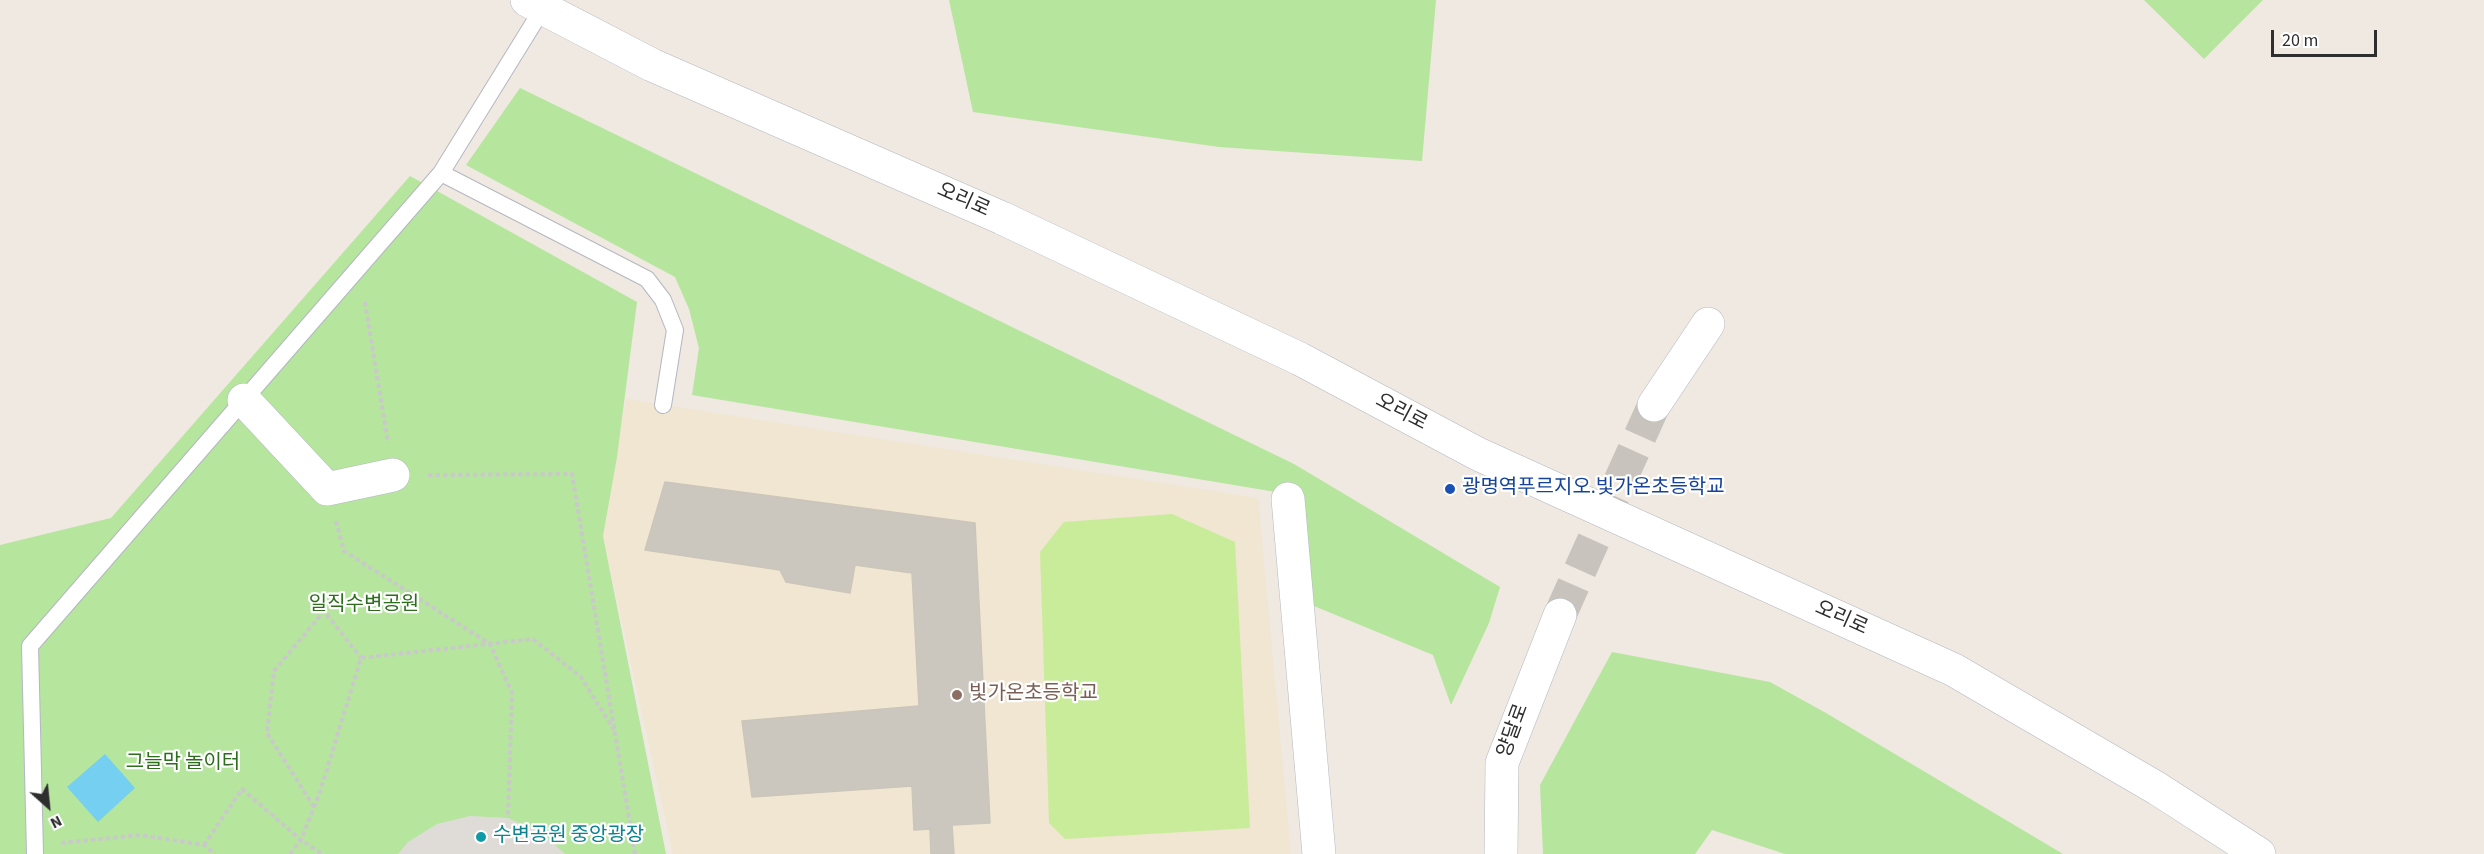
<!DOCTYPE html>
<meta charset="utf-8">
<style>
body{margin:0}
#map{position:relative;width:2484px;height:854px;overflow:hidden;background:#efe9e1;font-family:"Source Sans 3",sans-serif}
canvas{display:block}
.north{position:absolute;left:18px;top:776px;width:60px;height:60px;-webkit-text-stroke:4px #fff;paint-order:stroke;rotate:153deg;font-size:16px;font-weight:700;line-height:24px;text-align:center;color:#2e2e2e}
.north::after{content:'';display:block;margin:auto;width:21px;height:27px;background:#2e2e2e;clip-path:polygon(50% 0,100% 100%,50% 72%,0 100%)}
.scale{position:absolute;left:2271px;top:30px;width:106px;height:27px;box-sizing:border-box;border:3px solid #2e2e2e;border-top:0;padding-left:8px;font-size:18px;line-height:21px;white-space:nowrap;color:#2e2e2e;-webkit-text-stroke:4px #fff;paint-order:stroke}
</style>
<div id="map">
<canvas width="2484" height="854"></canvas>
<div class="north">N</div>
<div class="scale">20 m</div>
</div>
<script>
const g = document.querySelector('canvas').getContext('2d');
g.lineJoin = 'round';
function fillPath(path, color) {
  g.fillStyle = color;
  g.fill(path, 'evenodd');
}
function stroke(path, color, width, dash) {
  g.strokeStyle = color;
  g.lineWidth = width;
  g.lineCap = dash ? 'butt' : 'round';
  g.setLineDash(dash || []);
  g.stroke(path);
}
function write(font, color, halo, rows, align = 'center') {
  g.font = font + ' "Source Sans 3","Noto Sans KR",sans-serif';
  g.lineWidth = 4.5;
  g.setLineDash([]);
  g.textBaseline = 'middle';
  g.strokeStyle = halo;
  g.fillStyle = color;
  for (const [text, x, y, turn = 0] of rows) {
    g.save();
    g.translate(x, y);
    g.rotate((+turn || 0) * Math.PI / 180);
    g.textAlign = isNaN(turn) ? turn : align;
    if (halo) g.strokeText(text, 0, 0);
    g.fillText(text, 0, 0);
    g.restore();
  }
}
const education = new Path2D(`
 M626,399L1258,498L1291,854H673L603,536Z`);
const green = new Path2D(`
 M949,0H1436L1422,161L1219,147L973,112Z
 M2144,0H2263L2204,59Z
 M520,88L1294,464L1500,587L1489,623L1451,705L1433,655L1280,592L1276,492L692,395L699,348L689,309L675,277L466,165Z
 M410,176L637,302L617,457L603,536L666,854H0V545L111,518Z
 M1612,652L1770,682L1826,713L2063,854H1785L1712,830L1695,854H1543L1540,785Z`);
const pitch = new Path2D(`
 M1172,514L1235,542L1250,828L1065,839L1049,823L1040,552L1064,522Z`);
const plaza = new Path2D(`
 M470,816L508,818L542,833L565,854H398L408,842L437,824Z`);
const water = new Path2D(`
 M105,754L135,788L98,822L67,787Z`);
const building = new Path2D(`
 M665,482L975,523L990,823L952,825L954,854H931L930,829L914,830L912,786L752,797L742,721L919,706L912,573L855,565L850,593L786,582L780,570L645,550Z`);
const secondaryTunnel = new Path2D(`
 M1560,615L1654,405`);
const path = new Path2D(`
 M365,302L388,443
 M428,475L572,474L635,854
 M336,521L344,551L490,644L512,693L508,818
 M314,807L267,733L274,671L324,611L361,658
 M61,843L140,835L204,845L215,854
 M204,845L242,789L301,840L322,854
 M290,854L301,840L320,792L361,658L533,639L581,677L614,730`);
const lane = new Path2D(`
 M441,173L647,279L663,300L675,330L663,405
 M35,854L30,646L441,173L543,8`);
const street = new Path2D(`
 M244,400L327,489L393,475
 M1288,499L1319,854`);
const secondary = new Path2D(`
 M527,0L652,65L1002,218L1300,359L1478,454L1954,670L2158,789L2259,854
 M1654,405L1708,324
 M1501,854L1502,763L1560,615`);
const markers = [
 [1450,489,6,"#1a4fb4"],
 [957,695,6,"#8d6e63"],
 [481,837,6,"#0f9aa8"]
];
const streetNames = [
 ["오리로",963,201,24],
 ["오리로",1401,413,28],
 ["오리로",1841,619,24],
 ["양달로",1514,731,-70]
];
const transitNames = [
 ["광명역푸르지오.빛가온초등학교",1462,489]
];
const parkNames = [
 ["일직수변공원",364,606],
 ["그늘막 놀이터",183,764]
];
const educationNames = [
 ["빛가온초등학교",969,695]
];
const cultureNames = [
 ["수변공원 중앙광장",493,837]
];
fillPath(education, '#f0e6d1');
fillPath(green, '#b6e59e');
fillPath(pitch, '#c9ec9a');
fillPath(plaza, '#dfdcd8');
fillPath(water, '#75cff0');
fillPath(building, '#cbc7bf');
stroke(building, '#cbc5ba', 1.5);
stroke(secondaryTunnel, '#c8c4bd', 33, [33, 16]);
stroke(lane, '#b4b7c1', 18);
stroke(street, '#b4b7c1', 34);
stroke(secondary, '#b4b7c1', 34);
stroke(path, '#c9c9c9', 4, [4.5, 3]);
stroke(lane, '#fff', 16);
stroke(street, '#fff', 33);
stroke(secondary, '#fff', 33);
for (const [x, y, r, color] of markers) {
  const dot = new Path2D();
  dot.arc(x, y, r, 0, 2 * Math.PI);
  g.fillStyle = color;
  g.fill(dot);
  stroke(dot, '#fff', 2);
}
write('20px', '#2e2e2e', '#fff', streetNames);
write('20px', '#164399', '#fff', transitNames, 'left');
write('20px', '#2c6e1b', '#fff', parkNames);
write('20px', '#785e54', '#fff', educationNames, 'left');
write('20px', '#0d838f', '#fff', cultureNames, 'left');
</script>
